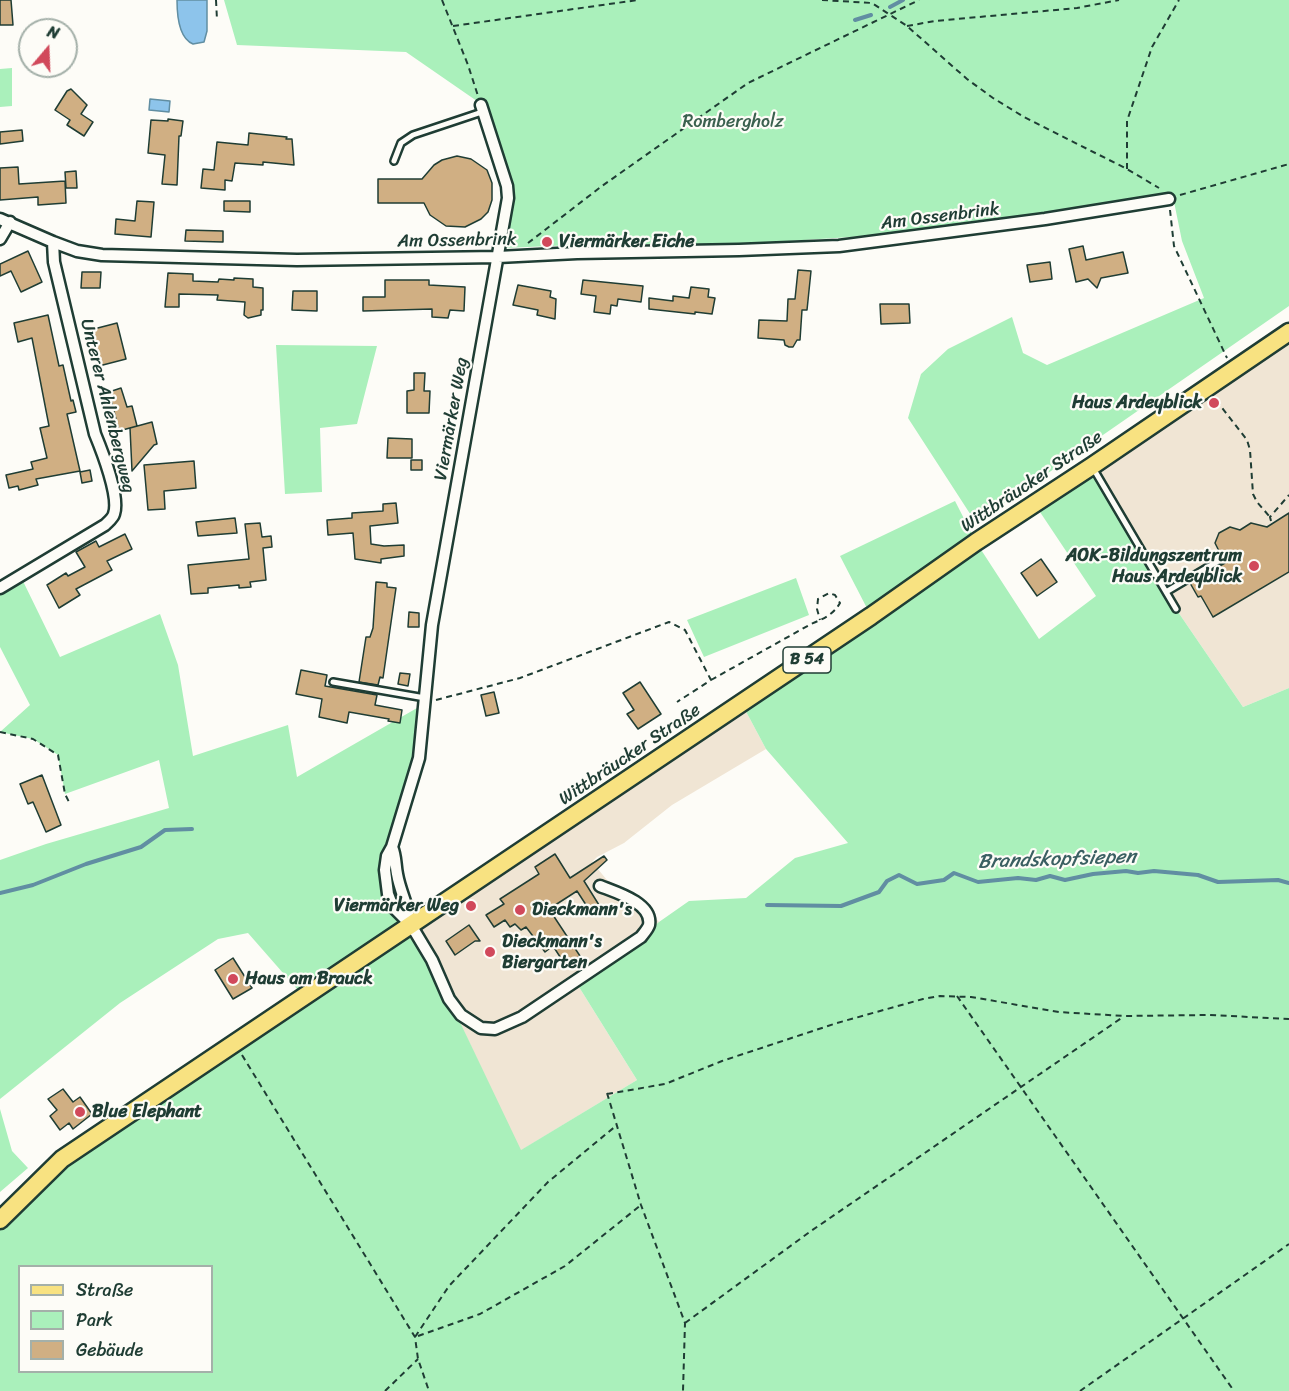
<!DOCTYPE html>
<meta charset="utf-8">
<style>
body{margin:0}
#map{position:relative;width:1289px;height:1391px;overflow:hidden;background:#fdfcf7;font-family:Sriracha,sans-serif}
canvas{display:block}
.legend{position:absolute;left:18px;top:1265px;width:195px;height:108px;box-sizing:border-box;background:#fdfcf7;border:2px solid #a4b0a9;margin:0;padding:8px 10px;list-style:none;font-size:18px;color:#1f3d34}
.legend li{display:flex;align-items:center;gap:12px;height:30px}
.legend b{width:30px;border:2px solid #a4b0a9}
.north{position:absolute;left:18px;top:18px;width:60px;height:60px;box-sizing:border-box;background:#fdfcf7;border:2px solid #a4b0a9;border-radius:50%;rotate:19deg;font-size:16px;font-weight:700;line-height:24px;text-align:center;color:#1f3d34}
.north::after{content:'';display:block;margin:auto;width:21px;height:27px;background:#d1495b;clip-path:polygon(50% 0,100% 100%,50% 72%,0 100%)}
</style>
<div id="map">
<canvas width="1289" height="1391"></canvas>
<ul class="legend">
<li><b style="height:8px;background:#f8e281"></b>Straße</li>
<li><b style="height:16px;background:#aaf0bb"></b>Park</li>
<li><b style="height:16px;background:#d0af83"></b>Gebäude</li>
</ul>
<div class="north">N</div>
</div>
<script>
const g = document.querySelector('canvas').getContext('2d');
g.lineJoin = 'round';
function fillPath(path, color) {
  g.fillStyle = color;
  g.fill(path, 'evenodd');
}
function stroke(path, color, width, dash) {
  g.strokeStyle = color;
  g.lineWidth = width;
  g.lineCap = dash ? 'butt' : 'round';
  g.setLineDash(dash || []);
  g.stroke(path);
}
function write(font, color, halo, rows, align = 'center') {
  g.font = font + ' Sriracha,sans-serif';
  g.lineWidth = 4.5;
  g.setLineDash([]);
  g.textBaseline = 'middle';
  g.strokeStyle = halo;
  g.fillStyle = color;
  for (const [text, x, y, turn = 0] of rows) {
    g.save();
    g.translate(x, y);
    g.rotate((+turn || 0) * Math.PI / 180);
    g.textAlign = isNaN(turn) ? turn : align;
    if (halo) g.strokeText(text, 0, 0);
    g.fillText(text, 0, 0);
    g.restore();
  }
}
const built = new Path2D(`
 M1289,332V688L1243,707L1176,609L1092,466Z
 M742,704L766,749L672,805L624,843L597,857L592,862L607,880L638,896L659,922L579,987L637,1080L520,1151L449,999L411,925Z`);
const green = new Path2D(`
 M224,0H1289V306L976,523L908,418L921,374L948,349L1012,317L1023,353L1047,365L1204,298L1182,241L1172,192L1041,215L882,235L742,244H597L505,248V184L487,108L406,52L237,45Z
 M12,68V106L0,107V69Z
 M276,345L377,346L357,424L320,428L322,492L285,494Z
 M1092,466L1176,609L1243,707L1289,688V1391H0V1220L62,1159L304,997L248,933L218,939L120,1003L0,1099V860L46,844L169,808L159,760L65,794L58,755L33,739L0,732L30,705L0,647V588L20,575L60,657L160,614L178,665L193,756L288,725L297,777L424,704L419,758L385,870L400,916L449,999L521,1150L637,1080L579,987L659,922L689,901L746,898L795,858L848,843L766,749L742,704L871,616L840,556L955,501L976,542L1039,639L1096,596L1034,503ZM20,1266H212V1372H20Z
 M796,578L809,615L704,657L687,620Z
 M0,1109L12,1151L28,1168L0,1192Z`);
const water = new Path2D(`
 M177,0H207V31L204,42L193,44C178,38 177,14 177,0Z
 M150,99L170,101L169,112L149,110Z`);
const stream = new Path2D(`
 M890,7L903,0
 M855,20L871,15
 M0,893L33,885L86,864L141,847L165,830L192,829
 M767,905L841,906L879,892L887,881L899,875L917,884L944,880L954,873L978,882L1018,878L1036,880L1050,876L1065,880L1093,874L1126,871L1138,873L1154,871L1198,875L1218,882L1278,880L1289,883`);
const building = new Path2D(`
 M0,0H11L13,25H0Z
 M71,89L87,105L81,114L93,122L84,136L67,125L70,120L55,110L67,91Z
 M168,119L183,121L181,136H179L177,185L162,184L165,155L148,153L151,120L168,121Z
 M22,130L23,141L0,144V132Z
 M249,133L287,137L286,139H292L294,165L263,162V165L235,163L232,181L225,180V190L201,188L203,169L214,170L217,142L248,145Z
 M457,156L471,159L487,170L492,183V200L488,212L481,219L465,227L446,226L430,215L424,203H378V179H422L434,165L442,160Z
 M18,167L19,184L65,181L66,203L38,205V197L0,200V168Z
 M76,171L77,188H66L65,172Z
 M137,201L154,202L151,237L115,234L116,219L135,221Z
 M224,201H250V212L224,211Z
 M186,230L223,231V242L185,241Z
 M1083,246L1086,260L1123,252L1128,273L1101,278L1097,288L1088,279L1076,282L1069,249Z
 M28,251L42,282L21,292L11,271L0,276V264Z
 M1050,262L1052,279L1030,282L1027,265Z
 M798,270L811,271L807,310H802L800,340H797L793,347H789L785,345L784,340L758,338L759,320L787,321L788,299H795Z
 M82,272H101L100,288H81Z
 M168,273L193,274V281L218,282L219,279L234,280V278L253,279V287L263,288V310H261V315L248,318L244,315L245,302L217,300L218,295L179,294V307H165Z
 M385,280H429V285L465,287L464,311L450,310L448,318L432,317V309L363,311V297H385Z
 M583,280L643,286L641,302L618,299L617,306L611,305L610,314L594,312L596,296L581,294Z
 M518,285L551,291L550,297L556,299L555,319L537,315L538,310L513,305Z
 M691,287L709,289L708,297L715,298L712,314L695,312V314L649,309V298L673,301V296L689,298Z
 M293,291H317V311L292,310Z
 M880,304H909L910,323L881,324Z
 M48,315L59,366L63,365L71,401L73,400L76,412L67,414L80,471L36,479L38,485L19,490L18,486L9,488L6,475L33,469L31,462L47,458L40,428L49,426L32,338L18,342L14,323Z
 M117,323L126,359L99,366L90,330Z
 M414,373H425L424,391H430L429,413H407V391L414,390Z
 M121,388L127,407L132,406L137,426L119,431L109,392Z
 M152,422L157,444L154,445L132,471L130,428Z
 M388,438L412,439V458H387Z
 M411,460H422V470H411Z
 M194,461L196,488L164,491L165,509L148,510L144,465Z
 M90,470L92,481L82,483L80,472Z
 M396,503L398,523L370,526L371,544L384,546L404,545V556L381,559V563L355,559L353,533L328,535L327,520L352,518V513L383,511V504Z
 M1289,513V572L1213,617L1201,596L1198,597L1190,583L1225,563L1224,558L1221,555L1215,543L1219,533L1230,527L1240,530L1251,523L1267,527Z
 M235,518L237,533L198,536L196,522Z
 M260,523L262,537L271,536L272,547L263,548L266,580L250,582L251,587L239,588V585L208,588V593L191,594L188,565L249,559L245,524Z
 M125,534L132,549L107,561L112,570L76,589L80,595L59,608L47,585L66,573L68,576L85,567L76,552L96,541L99,547Z
 M1041,559L1057,582L1037,596L1021,573Z
 M376,582L387,583V587L396,588L383,678L380,677L378,685L359,682L366,637H370L373,628Z
 M409,612L419,613V627H408Z
 M301,670L327,675L325,686L377,695L375,705L402,710L400,723L388,721L389,719L349,712L347,723L319,717L322,699L296,694Z
 M400,673L410,674L408,686L398,684Z
 M640,682L661,714L638,729L627,714L634,710L623,693Z
 M494,692L499,713L486,716L481,695Z
 M42,775L61,825L46,832L33,802L28,804L20,784Z
 M555,854L570,878L604,856L607,860L584,881L599,905L590,911L577,891L549,909L580,956L566,966L553,946L545,952L526,927L521,930L515,924L510,927L505,920L494,927L486,915L504,904L500,899L539,874L535,867Z
 M469,925L480,941H475L455,955L446,941Z
 M233,958L252,988L233,999L215,970Z
 M63,1089L73,1102L80,1097L92,1114L73,1129L69,1123L60,1130L50,1116L57,1110L48,1099Z`);
const path = new Path2D(`
 M216,0L217,20
 M442,0L468,65L478,96
 M822,0L872,3L907,26L967,79L993,98L1024,117L1127,169L1159,188
 M453,26L638,0
 M907,26L935,21L1077,8L1119,0
 M1127,169V121L1152,47L1179,0
 M1180,195L1289,164
 M1170,210L1174,246L1227,358
 M528,243L602,186L748,83L919,0
 M1216,400L1247,440L1250,450L1253,494L1257,502L1270,517
 M1271,521L1270,517L1289,495
 M711,680L811,624C823,619 833,615 840,603L835,595L829,593L818,599L817,609L820,620
 M436,700L520,678L669,622L685,630L711,680L677,702
 M0,732L33,739L58,755L65,794L70,804
 M957,996L1234,1391
 M242,1055L415,1337L418,1359L429,1391
 M607,1093L641,1205L685,1323L683,1391
 M607,1094L665,1084L722,1061L837,1023L923,999L940,996L971,997L1059,1012L1124,1016L1210,1015L1289,1019
 M685,1323L811,1231L1123,1017
 M418,1336L480,1314L565,1266L641,1205
 M415,1337L449,1286L548,1182L617,1125
 M385,1391L418,1359
 M1080,1391L1289,1244`);
const service = new Path2D(`
 M394,161L401,143L413,135L482,112
 M1093,468L1176,609
 M1166,592L1220,560
 M333,682L425,698`);
const minor = new Path2D(`
 M481,105L507,186L508,198L432,625L419,758L392,847L387,856L385,870L388,894L393,907L411,925L432,960L449,999L461,1015L481,1028L495,1029L522,1017L641,937C643,934 648,929 649,925C653,903 615,892 600,886
 M0,219L53,242L77,251L102,255L297,260L498,257L577,253L739,250L839,246L1045,219L1169,199
 M0,239L10,222
 M0,588L105,525C109,521 113,518 114,514C120,497 102,451 95,434L54,262L53,242
 M392,847C396,856 395,864 397,874C400,892 409,907 411,925`);
const primary = new Path2D(`
 M0,1220L62,1159L871,616L976,542L1092,466L1289,332`);
const markers = [
 [547,242,6,"#d1495b"],
 [1214,403,6,"#d1495b"],
 [1254,566,6,"#d1495b"],
 [471,906,6,"#d1495b"],
 [520,910,6,"#d1495b"],
 [490,952,6,"#d1495b"],
 [233,979,6,"#d1495b"],
 [80,1112,6,"#d1495b"]
];
const shields = [
 [807,660,48]
];
const shieldNames = [
 ["B 54",807,660]
];
const parkNames = [
 ["Rombergholz",733,122]
];
const streetNames = [
 ["Am Ossenbrink",940,217,-7],
 ["Am Ossenbrink",457,241,-1],
 ["Unterer Ahlenbergweg",107,406,76],
 ["Viermärker Weg",452,419,-80],
 ["Wittbräucker Straße",1032,482,-34],
 ["Wittbräucker Straße",630,755,-34]
];
const poiNames = [
 ["Viermärker Eiche",559,242],
 ["Haus Ardeyblick",1202,403,"right"],
 ["AOK-Bildungszentrum",1242,556,"right"],
 ["Haus Ardeyblick",1242,577,"right"],
 ["Viermärker Weg",459,906,"right"],
 ["Dieckmann's",532,910],
 ["Dieckmann's",502,942],
 ["Biergarten",502,963],
 ["Haus am Brauck",245,979],
 ["Blue Elephant",92,1112]
];
const waterNames = [
 ["Brandskopfsiepen",1057,860,-2]
];
fillPath(built, '#f0e5d4');
fillPath(green, '#aaf0bb');
fillPath(water, '#8dc4eb');
stroke(water, '#618ea2', 1.5);
stroke(stream, '#618ea2', 4);
fillPath(building, '#d0af83');
stroke(building, '#1f3d34', 1.5);
stroke(service, '#1f3d34', 10);
stroke(minor, '#1f3d34', 15);
stroke(primary, '#1f3d34', 21);
stroke(path, '#1f3d34', 2, [6, 4.5]);
stroke(service, '#fdfcf7', 5);
stroke(minor, '#fdfcf7', 10);
stroke(primary, '#f8e281', 16);
for (const [x, y, r, color] of markers) {
  const dot = new Path2D();
  dot.arc(x, y, r, 0, 2 * Math.PI);
  g.fillStyle = color;
  g.fill(dot);
  stroke(dot, '#fdfcf7', 2);
}
for (const [x, y, w] of shields) {
  const box = new Path2D();
  box.roundRect(x - w / 2, y - 13, w, 26, 4.5);
  g.fillStyle = '#fdfcf7';
  g.fill(box);
  stroke(box, '#1f3d34', 1.5);
}
write('bold 16px', '#1f3d34', null, shieldNames);
write('18px', '#3b614f', '#fdfcf7', parkNames);
write('18px', '#1f3d34', '#fdfcf7', streetNames);
write('bold 18px', '#1f3d34', '#fdfcf7', poiNames, 'left');
write('italic 20px', '#3a5f62', '#fdfcf7', waterNames);
</script>
